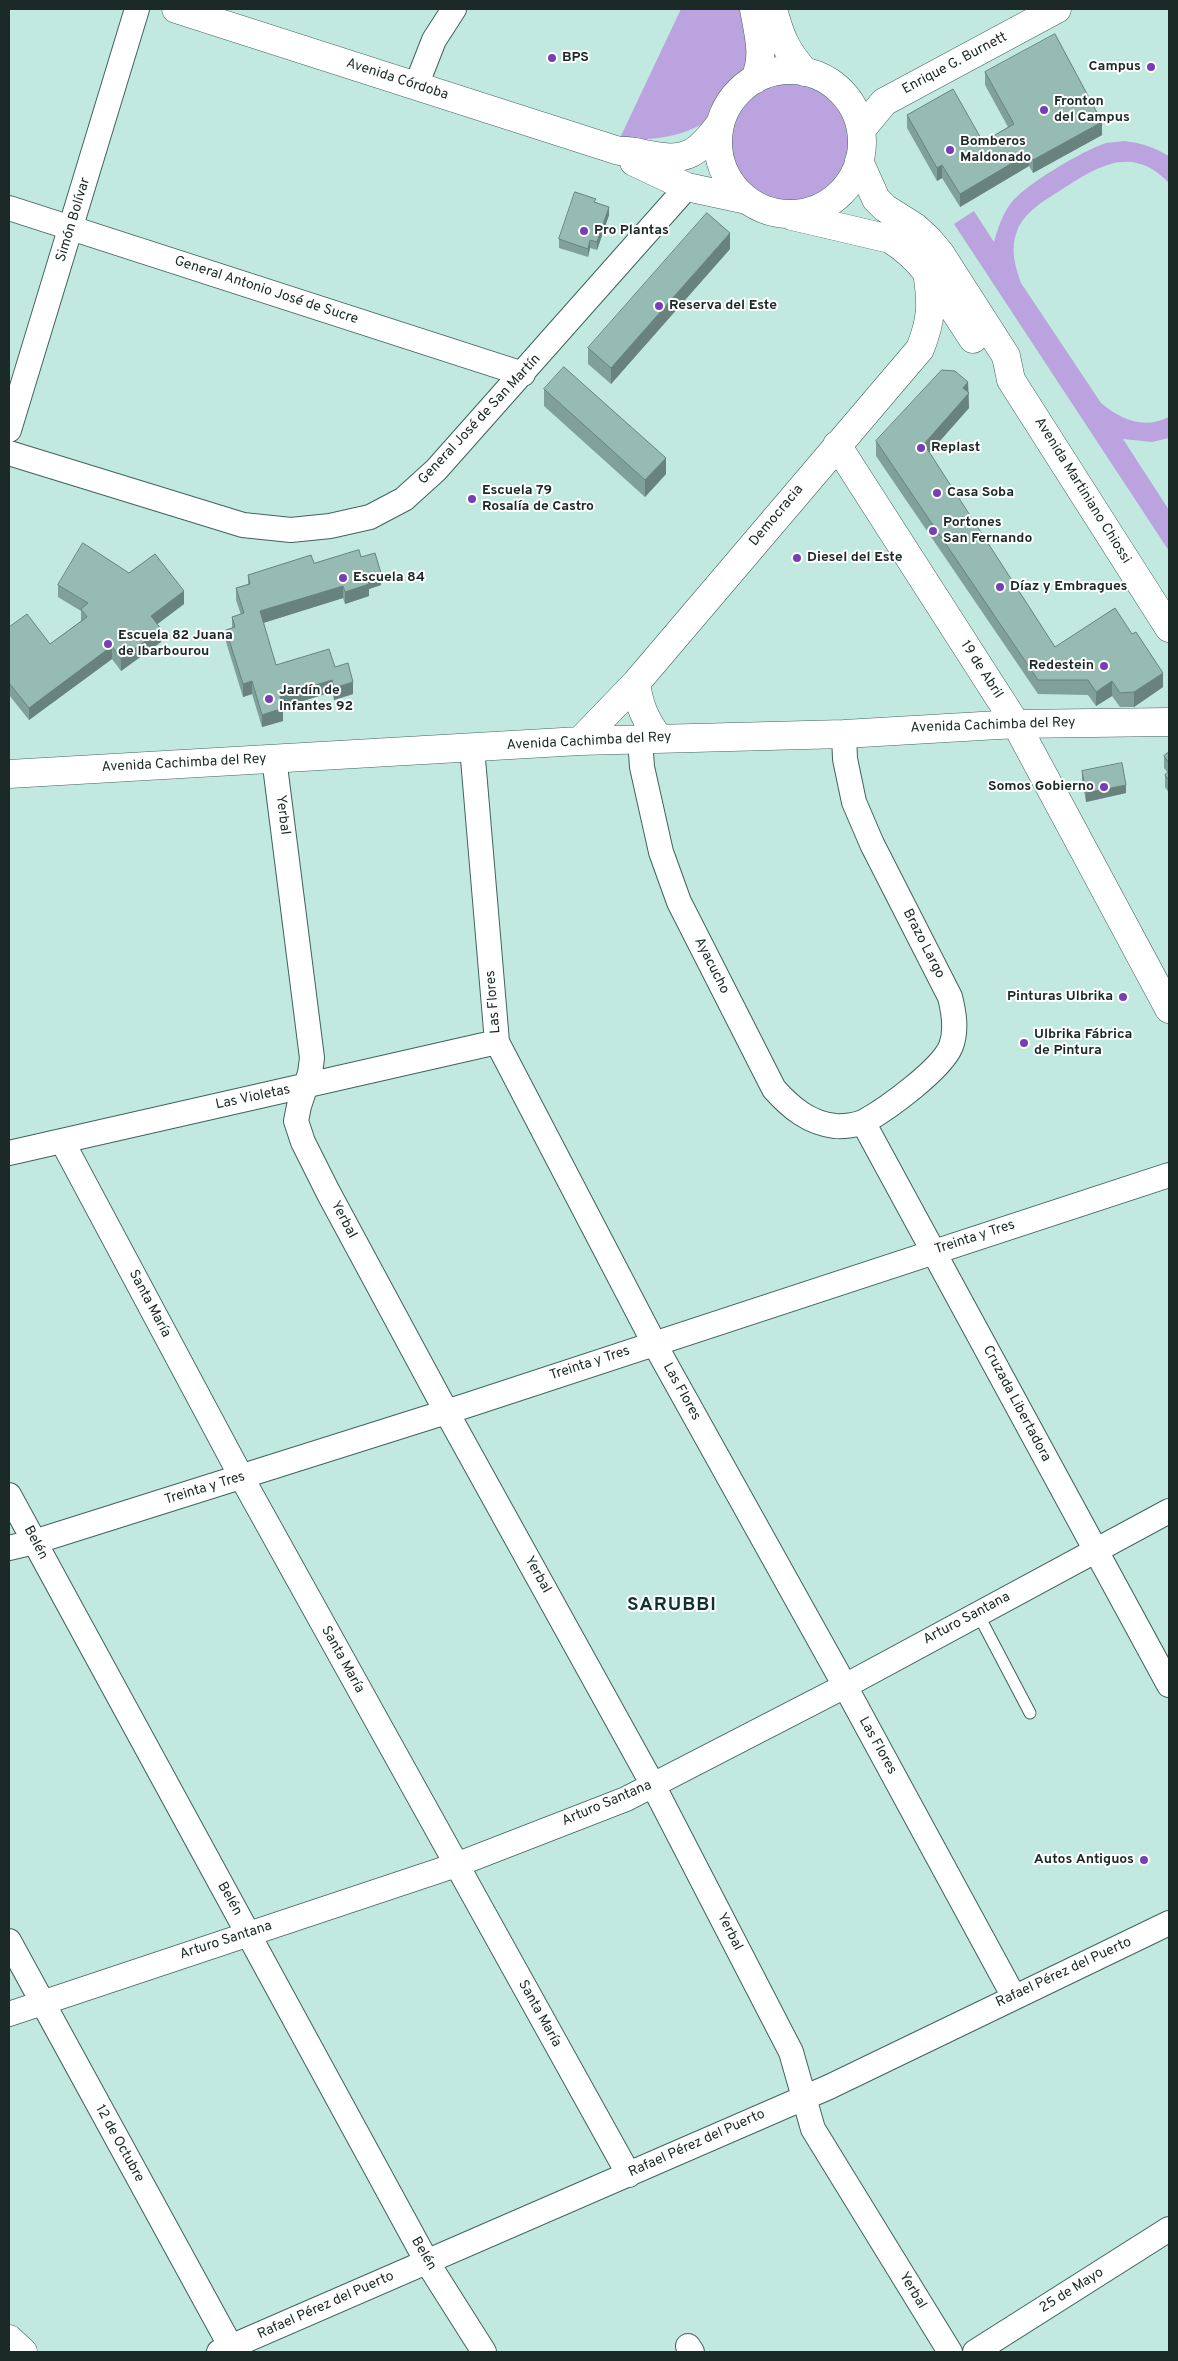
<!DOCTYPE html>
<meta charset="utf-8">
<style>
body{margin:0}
#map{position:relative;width:1178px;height:2361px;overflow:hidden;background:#c1e9e0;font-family:Overpass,sans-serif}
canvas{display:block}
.frame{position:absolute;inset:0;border:10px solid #1b2a27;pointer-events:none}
</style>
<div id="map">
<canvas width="1178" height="2361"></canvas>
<div class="frame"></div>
</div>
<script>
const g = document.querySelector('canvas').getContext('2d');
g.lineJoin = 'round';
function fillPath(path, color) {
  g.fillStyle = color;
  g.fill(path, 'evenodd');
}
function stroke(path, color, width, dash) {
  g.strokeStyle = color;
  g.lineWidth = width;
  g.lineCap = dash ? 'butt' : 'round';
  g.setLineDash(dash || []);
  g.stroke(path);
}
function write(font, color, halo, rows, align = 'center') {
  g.font = font + ' Overpass,sans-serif';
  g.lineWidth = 4;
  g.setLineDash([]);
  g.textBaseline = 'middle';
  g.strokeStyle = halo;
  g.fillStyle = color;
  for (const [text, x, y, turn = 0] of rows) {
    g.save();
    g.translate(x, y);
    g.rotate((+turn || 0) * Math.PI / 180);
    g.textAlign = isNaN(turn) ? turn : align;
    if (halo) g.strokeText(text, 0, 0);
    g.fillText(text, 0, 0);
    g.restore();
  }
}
const green = new Path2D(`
 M681,9H741C745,24 752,42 752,58C752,71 738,80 731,89C724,96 721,108 714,115C689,138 651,140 619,140Z
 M718 142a72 72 0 1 1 144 0a72 72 0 1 1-144 0Z
 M1125,141C1142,143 1155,148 1169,156V183C1132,144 1098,166 1061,190C1044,201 1025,211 1017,231C1010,249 1015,266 1021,283L1101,403C1120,419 1144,430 1169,417V438L1152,442L1123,439L1169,510V551L954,224L974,211L994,242C998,228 1002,215 1011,203C1026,184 1082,151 1106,143C1112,142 1119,142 1125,141Z`);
const lane = new Path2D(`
 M978,1614L1030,1713`);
const street = new Path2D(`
 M416,86L434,40L454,9
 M9,208L523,374
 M9,430L137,9
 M9,453L243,525L291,530L330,526L370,517L404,499L436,470L687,187
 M640,739L642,767L661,852L679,902L774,1089C791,1108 809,1123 835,1126C842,1127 858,1125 865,1121C887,1109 942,1069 951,1046C957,1030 954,1013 950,997L872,844L854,802L845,759L844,734
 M472,747L497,1042L654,1343L845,1686L1014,1997
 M274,758L312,1058L310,1073L299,1106L296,1121L303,1142L328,1192L446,1411L653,1785L791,2052L813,2129L950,2352
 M863,1122L1169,1685
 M62,1141L242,1478L629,2175
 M9,1153L497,1042
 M9,1495L427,2262L484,2352
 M9,1548L34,1542L465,1406L1169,1175
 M9,1941L231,2347
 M9,2014L456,1865L626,1799L845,1686L1169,1511
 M688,2346L692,2352
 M219,2352L829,2087L1169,1923
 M975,2352L1169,2229`);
const secondary = new Path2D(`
 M176,9L619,151C630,150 639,153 650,155C687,163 699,152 720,124
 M773,9C780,36 786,51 805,72
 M718 142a72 72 0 1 1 144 0a72 72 0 1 1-144 0Z
 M754,80C766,59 758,32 754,9
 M861,130L884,102L1057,9
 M859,161L876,199L885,208L915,227L929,240L940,253L1006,356L1011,380L1169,628
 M634,162L687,187L747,200
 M792,216L890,239C927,261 949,304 973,339
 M837,445L1016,724L1169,1009
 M636,683C639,705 645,720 659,738
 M580,741L636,683L920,349C932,319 932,303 927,272
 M9,774L580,741L844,734L1016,724L1169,722
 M9,2339L23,2352`);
const wall = new Path2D(`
 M985,72L1102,135L1033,173L1029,166L960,207L942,178L937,181L907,128V115L983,142L1008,127L985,85Z
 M596,202L609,215L597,250L590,248L588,257L559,248V239Z
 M730,249L611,384L588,364V348Z
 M968,382L969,408L929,453L1055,647L1163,687L1134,707H1120L1112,696L1096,706L1088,695L1038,694L876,456V441Z
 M544,389L666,474L645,497L544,406Z
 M361,557L381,585L369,589V596L345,604L343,598L263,623L276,665L335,667L353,694L334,700L332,692L283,707V721L262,727L252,694L243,697L226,642V630L232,628V617L241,615L236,600V588L248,584V575L314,563Z
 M129,573L184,604L157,624L161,642L121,671L112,659L29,720L9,695V627L50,644L81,621V611L58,597V585Z
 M1169,752V793L1165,787V775L1168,773L1164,768V756Z
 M1082,771L1126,793L1086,802L1082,780Z`);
const shadedWall = new Path2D(`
 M1102,122V135L1033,173V160Z
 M1029,153V166L960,207V194Z
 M942,165V178L937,181V168Z
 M609,207V215L597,250V242Z
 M730,233V249L611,384V368Z
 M590,240V248L588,257V249Z
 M968,382L969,408L924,459V444L963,388Z
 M666,458V474L645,497V480Z
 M381,573V585L369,589V596L345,604V592L367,577Z
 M343,586V598L260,624V611Z
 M184,591V604L151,629V616Z
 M161,629V642L121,671V659Z
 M112,646V659L29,720V708Z
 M1163,673V687L1134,707V692Z
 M332,680V692L280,708V696Z
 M252,681V694L243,697V684Z
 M1112,681V696L1096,706V692Z
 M353,682V694L334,700V688Z
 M283,708V721L262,727V715Z
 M1126,785V793L1086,802V793Z`);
const building = new Path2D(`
 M1055,34L1102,122L1033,160L1029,153L960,194L942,165L937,168L907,115L953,89L983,142L1014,124L985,72Z
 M575,192L596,199L594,202L609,207L597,242L590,240L588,249L559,239Z
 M707,213L730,233L611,368L588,348Z
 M564,367L666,458L645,480L544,389Z
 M942,370L955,371L968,382L963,388L969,393L924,444L1055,647L1115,608L1132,634L1136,632L1163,673L1134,692L1120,693L1112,681L1096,692L1088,680H1038L876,441Z
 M83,543L129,573L155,554L184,591L151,616L161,629L121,659L112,646L29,708L9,683V627L27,614L50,644L87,617L81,609L88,603L58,585Z
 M359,550L361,557L375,553L381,573L367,577L369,584L345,592L343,586L260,611L276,665L329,649L335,667L348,663L353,682L334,688L332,680L280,696L283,708L262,715L252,681L243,684L226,630L235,627L232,617L244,613L236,588L250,584L248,575L311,555L314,563Z
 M1169,752V763L1164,756Z
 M1122,763L1126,785L1086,793L1082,771Z
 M1169,772V780L1165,775Z`);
const markers = [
 [552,58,5,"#773fb5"],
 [1151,67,5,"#773fb5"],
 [1044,110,5,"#773fb5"],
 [950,150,5,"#773fb5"],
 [584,231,5,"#773fb5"],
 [659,306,5,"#773fb5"],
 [921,448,5,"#773fb5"],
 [937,493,5,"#773fb5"],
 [472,499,5,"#773fb5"],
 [933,531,5,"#773fb5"],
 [797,558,5,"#773fb5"],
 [343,578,5,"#773fb5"],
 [1000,587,5,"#773fb5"],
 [108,644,5,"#773fb5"],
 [1104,666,5,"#773fb5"],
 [269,699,5,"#773fb5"],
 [1104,787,5,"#773fb5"],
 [1123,997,5,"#773fb5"],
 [1024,1043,5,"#773fb5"],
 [1144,1860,5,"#773fb5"]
];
const poiNames = [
 ["BPS",562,58],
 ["Campus",1141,67,"right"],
 ["Fronton",1054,102],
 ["del Campus",1054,118],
 ["Bomberos",960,142],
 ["Maldonado",960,158],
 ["Pro Plantas",594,231],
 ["Reserva del Este",669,306],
 ["Replast",931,448],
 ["Escuela 79",482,491],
 ["Rosalía de Castro",482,507],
 ["Casa Soba",947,493],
 ["Portones",943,523],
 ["San Fernando",943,539],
 ["Diesel del Este",807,558],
 ["Escuela 84",353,578],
 ["Díaz y Embragues",1010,587],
 ["Escuela 82 Juana",118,636],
 ["de Ibarbourou",118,652],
 ["Redestein",1094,666,"right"],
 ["Jardín de",279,691],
 ["Infantes 92",279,707],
 ["Somos Gobierno",1094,787,"right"],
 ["Pinturas Ulbrika",1113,997,"right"],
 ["Ulbrika Fábrica",1034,1035],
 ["de Pintura",1034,1051],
 ["Autos Antiguos",1134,1860,"right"]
];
const streetNames = [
 ["Enrique G. Burnett",955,64,-28],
 ["Avenida Córdoba",397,80,18],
 ["Simón Bolívar",74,220,-73],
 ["General Antonio José de Sucre",266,291,18],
 ["General José de San Martín",480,420,-47],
 ["Avenida Martiniano Chiossi",1082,491,58],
 ["Democracia",777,516,-50],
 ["19 de Abril",981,670,57],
 ["Avenida Cachimba del Rey",993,726,-2],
 ["Avenida Cachimba del Rey",589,742,-3],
 ["Avenida Cachimba del Rey",184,764,-3],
 ["Yerbal",282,815,83],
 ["Brazo Largo",923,944,63],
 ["Ayacucho",711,966,63],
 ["Las Flores",494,1002,-95],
 ["Las Violetas",253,1098,-12],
 ["Yerbal",343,1220,62],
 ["Treinta y Tres",975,1238,-18],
 ["Santa María",149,1304,62],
 ["Treinta y Tres",590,1364,-18],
 ["Las Flores",681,1392,61],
 ["Cruzada Libertadora",1016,1404,62],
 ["Treinta y Tres",205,1489,-17],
 ["Belén",35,1543,62],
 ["Yerbal",537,1575,61],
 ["Arturo Santana",967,1619,-28],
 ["Santa María",342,1660,61],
 ["Las Flores",877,1746,61],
 ["Arturo Santana",607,1804,-23],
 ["Belén",229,1899,61],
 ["Yerbal",729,1932,63],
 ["Arturo Santana",226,1941,-18],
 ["Rafael Pérez del Puerto",1064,1973,-25],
 ["Santa María",539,2014,61],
 ["12 de Octubre",119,2144,61],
 ["Rafael Pérez del Puerto",697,2144,-24],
 ["Belén",423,2254,60],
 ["Yerbal",912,2291,59],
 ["25 de Mayo",1072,2291,-32],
 ["Rafael Pérez del Puerto",326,2306,-24]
];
const districtNames = [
 ["SARUBBI",672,1606]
];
fillPath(green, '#bba3e0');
stroke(lane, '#40635d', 13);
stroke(street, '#40635d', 26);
stroke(secondary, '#40635d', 29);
stroke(lane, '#fff', 11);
stroke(street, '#fff', 24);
stroke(secondary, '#fff', 28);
fillPath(wall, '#80a19a');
fillPath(shadedWall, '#68837d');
fillPath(building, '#95bbb3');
stroke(building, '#68837d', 1);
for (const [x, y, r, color] of markers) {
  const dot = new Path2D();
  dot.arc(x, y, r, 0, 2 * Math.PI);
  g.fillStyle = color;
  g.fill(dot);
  stroke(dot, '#fff', 2);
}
write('bold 14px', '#1b2a27', '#fff', poiNames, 'left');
write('14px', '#1b2a27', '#fff', streetNames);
g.letterSpacing = '1px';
write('bold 19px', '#0f332d', '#fff', districtNames);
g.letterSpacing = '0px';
</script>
